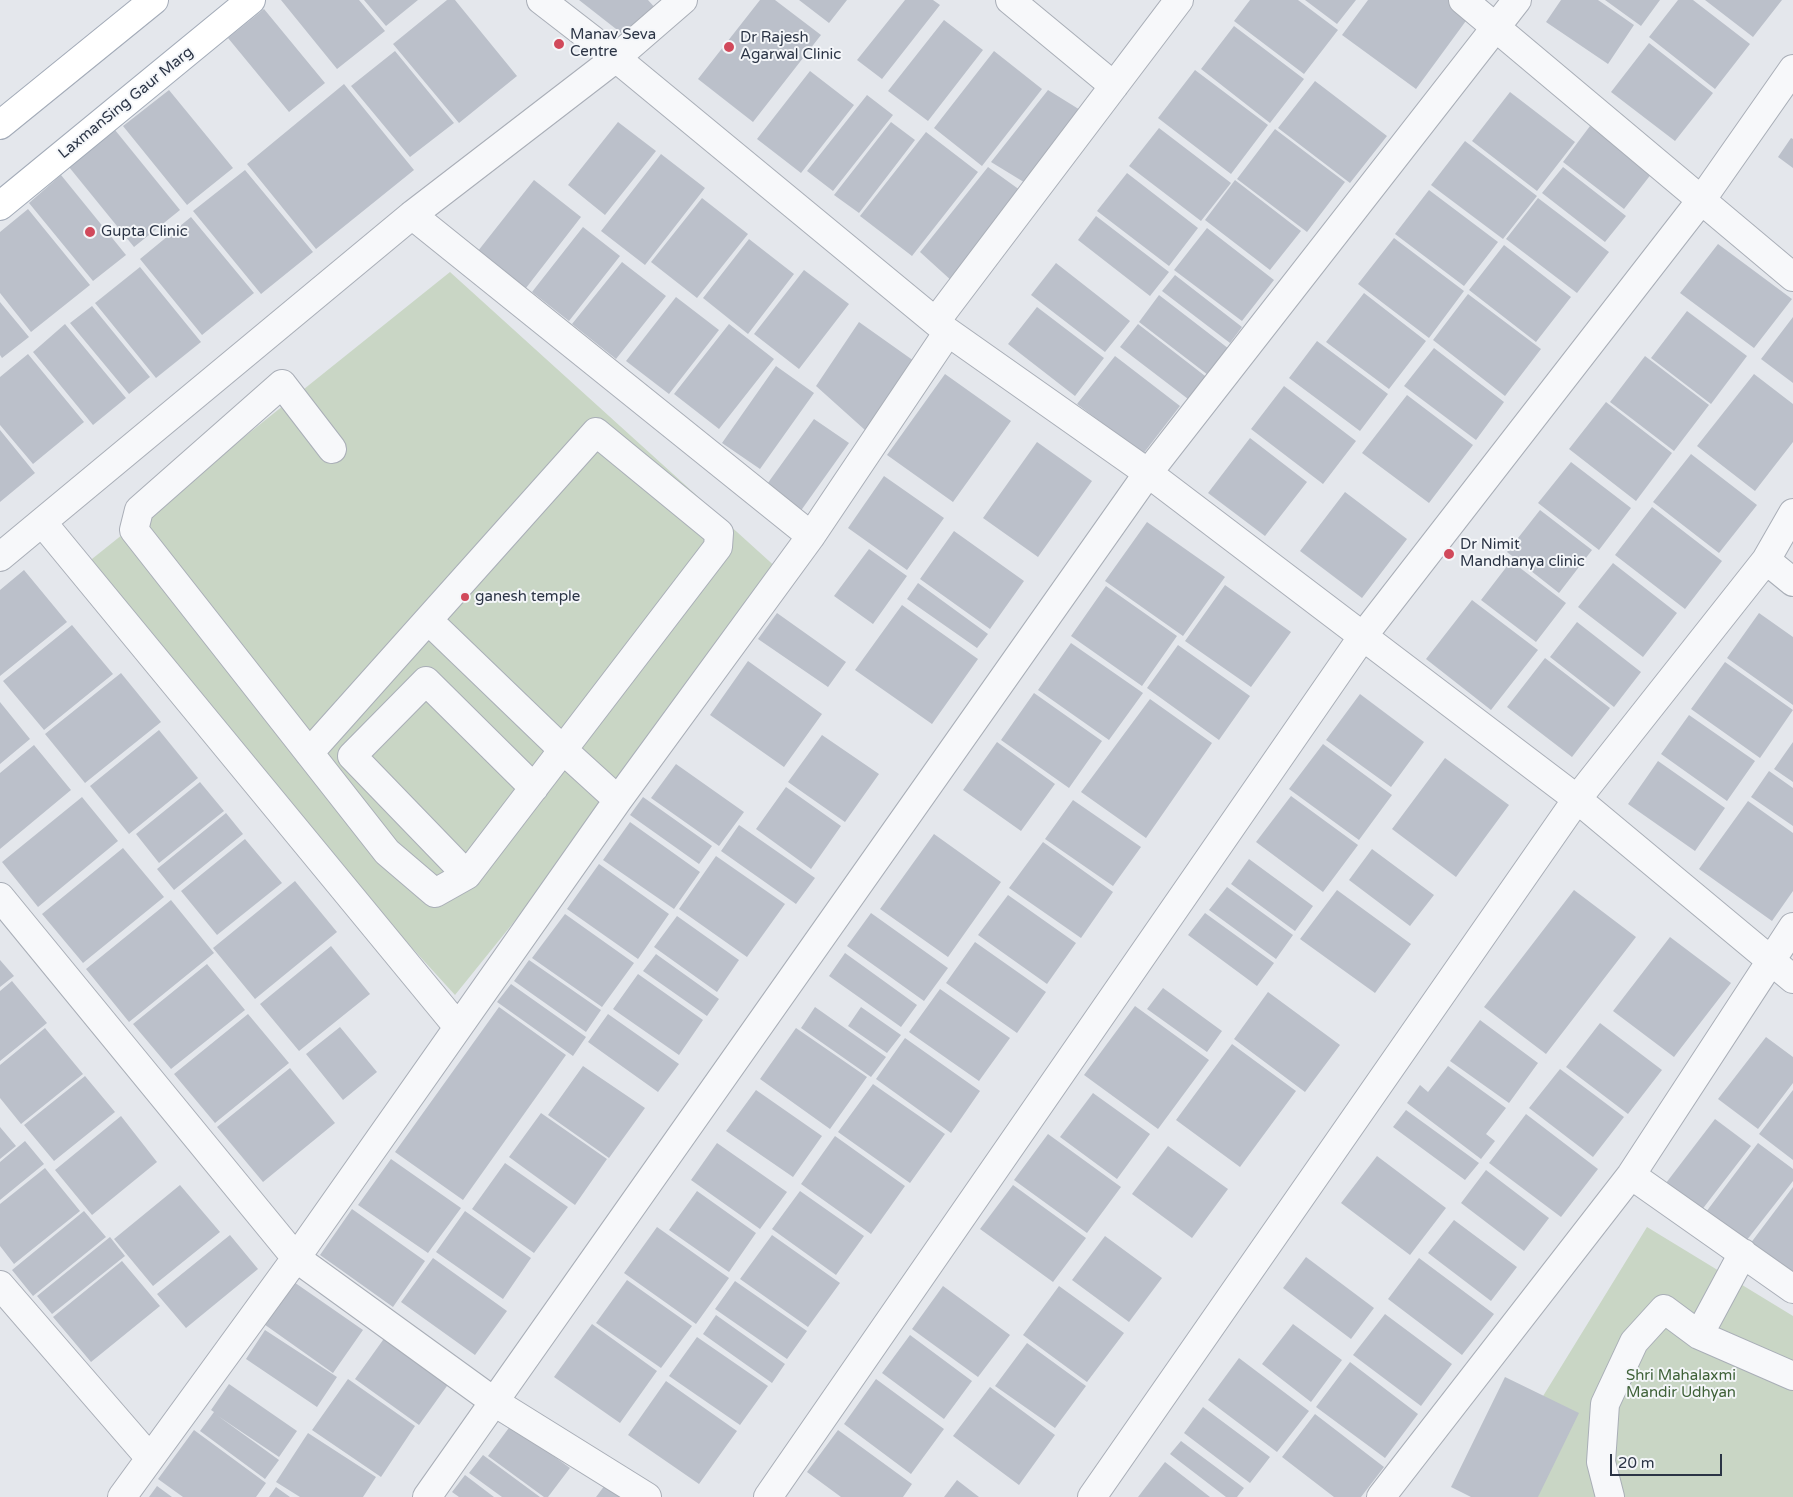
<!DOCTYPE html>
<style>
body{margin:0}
#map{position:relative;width:1793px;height:1497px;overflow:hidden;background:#e4e7ec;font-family:"Varela Round",sans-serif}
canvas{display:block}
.scale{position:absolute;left:1610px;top:1454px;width:112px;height:22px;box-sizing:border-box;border:2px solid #2b3445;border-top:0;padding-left:6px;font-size:15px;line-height:18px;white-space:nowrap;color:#2b3445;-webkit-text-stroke:4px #f4f6f9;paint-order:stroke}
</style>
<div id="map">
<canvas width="1793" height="1497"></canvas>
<div class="scale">20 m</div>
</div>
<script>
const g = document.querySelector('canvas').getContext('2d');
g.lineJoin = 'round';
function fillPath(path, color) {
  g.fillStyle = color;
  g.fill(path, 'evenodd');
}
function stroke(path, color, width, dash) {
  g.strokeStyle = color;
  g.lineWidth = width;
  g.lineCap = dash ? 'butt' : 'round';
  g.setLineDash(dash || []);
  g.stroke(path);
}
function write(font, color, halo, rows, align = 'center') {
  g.font = font + ' "Varela Round",sans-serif';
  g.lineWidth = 4;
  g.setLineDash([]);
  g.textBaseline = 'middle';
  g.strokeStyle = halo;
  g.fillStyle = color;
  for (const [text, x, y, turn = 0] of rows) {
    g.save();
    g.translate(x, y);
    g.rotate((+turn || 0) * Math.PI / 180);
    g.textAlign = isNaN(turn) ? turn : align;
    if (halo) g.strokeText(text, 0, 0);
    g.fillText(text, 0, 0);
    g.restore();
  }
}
const green = new Path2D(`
 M450,272L790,580L455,995L72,575Z
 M1647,1227L1793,1316V1497H1481Z`);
const building = new Path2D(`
 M281,0H359L385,31L337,69Z
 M364,0H418L386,26Z
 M447,0H455L517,76L459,123L393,44Z
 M579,0H648L657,10L625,36Z
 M760,0H775L821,35L753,122L698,79Z
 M799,0H847L829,23Z
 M905,0H933L940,5L882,79L857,60Z
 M1250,0H1298L1338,30L1304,74L1234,21Z
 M1305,0H1356L1337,24Z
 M1368,0H1452L1471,14L1416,89L1342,35Z
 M1561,0H1598L1634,25L1608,64L1546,22Z
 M1605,0H1660L1641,26Z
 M1678,0H1693L1750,44L1715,89L1649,37Z
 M1705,0H1782L1753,37Z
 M264,9L325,83L289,112L228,38Z
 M944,20L983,50L928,121L888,91Z
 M1234,26L1304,79L1270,123L1201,69Z
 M1649,43L1713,93L1675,141L1611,92Z
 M395,51L454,123L410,157L351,86Z
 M994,51L1042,89L982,166L934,128Z
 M1195,70L1268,125L1231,174L1158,118Z
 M810,71L854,105L801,173L757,139Z
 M1315,81L1387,136L1350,183L1278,128Z
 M344,84L414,170L316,249L247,164Z
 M169,90L233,168L187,205L123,126Z
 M1048,90L1085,113L1027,184L991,162Z
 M1510,92L1575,142L1537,191L1472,141Z
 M867,95L893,115L833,191L807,171Z
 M618,122L656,151L605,215L568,185Z
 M891,122L915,140L859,213L834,195Z
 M1590,126L1652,173L1624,209L1563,162Z
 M1159,128L1231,183L1201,221L1129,166Z
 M1275,129L1345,182L1307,232L1237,179Z
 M115,130L180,210L134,247L69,167Z
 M926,132L978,172L912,256L860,216Z
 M1791,138L1793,139V168L1778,157Z
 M1465,141L1537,196L1503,239L1431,185Z
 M661,154L705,188L645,265L601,231Z
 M988,167L1024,193L953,282L920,252Z
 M1563,167L1626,216L1605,242L1542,193Z
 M245,170L313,252L261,294L193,211Z
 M1127,173L1198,228L1169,266L1097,211Z
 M61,175L126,255L93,281L29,203Z
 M534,180L581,217L526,288L478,251Z
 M1235,180L1301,231L1270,270L1205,220Z
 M1429,190L1498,242L1464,286L1395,234Z
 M702,198L748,234L697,298L651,262Z
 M1538,198L1609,252L1577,293L1506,239Z
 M28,209L90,285L31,332L0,293V232Z
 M1096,216L1169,272L1150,296L1078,240Z
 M191,217L254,293L202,335L140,259Z
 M583,227L620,256L569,321L532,292Z
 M1207,228L1274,280L1242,321L1174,270Z
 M1394,238L1464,291L1429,338L1358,284Z
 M749,239L794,274L748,334L703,298Z
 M1718,244L1792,299L1754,348L1680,293Z
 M1504,245L1571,297L1536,342L1469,290Z
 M622,262L666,296L616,359L572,324Z
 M1056,263L1130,321L1105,352L1031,295Z
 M140,267L201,342L156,378L95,303Z
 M804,270L849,304L799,369L754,334Z
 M1175,275L1242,327L1230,343L1162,291Z
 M1364,293L1426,341L1389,389L1326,342Z
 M1468,294L1541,349L1505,396L1433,340Z
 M1159,295L1233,352L1212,378L1139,322Z
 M676,297L719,330L669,394L626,361Z
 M0,302L29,337L2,358L0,355Z
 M92,306L150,377L129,394L70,323Z
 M1037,307L1104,358L1075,396L1008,344Z
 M1687,311L1747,356L1711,404L1651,358Z
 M1793,317V383L1761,359Z
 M859,322L914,361L865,430L816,386Z
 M65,324L126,398L93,425L33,352Z
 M729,324L774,359L719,429L674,394Z
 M1138,324L1209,379L1192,402L1120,347Z
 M1317,341L1388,394L1360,431L1289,378Z
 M1434,348L1504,402L1476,440L1404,386Z
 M28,354L84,422L33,464L0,425V377Z
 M1115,356L1180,406L1143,454L1077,404Z
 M1645,356L1709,405L1674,451L1610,402Z
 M776,366L814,393L760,469L722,443Z
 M945,374L1011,421L953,502L887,455Z
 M1754,374L1793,404V442L1755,491L1697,446Z
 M1284,386L1356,441L1323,484L1251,429Z
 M1407,395L1473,445L1429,503L1362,453Z
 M1606,402L1672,453L1636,501L1569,449Z
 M814,419L849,443L800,512L765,487Z
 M0,430L35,473L0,502Z
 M1250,438L1307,482L1265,536L1208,493Z
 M1037,442L1092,481L1038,557L983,518Z
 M1691,454L1757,505L1719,553L1653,502Z
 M1571,462L1631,508L1599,550L1538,503Z
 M884,476L944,518L907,570L848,528Z
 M1345,492L1407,539L1362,598L1300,551Z
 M1652,507L1722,561L1685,609L1615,555Z
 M1540,510L1592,550L1559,593L1507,552Z
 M1147,522L1225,577L1183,636L1105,581Z
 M954,531L1024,581L990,629L920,579Z
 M869,549L907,576L873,624L834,596Z
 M1511,561L1566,603L1536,642L1481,600Z
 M1613,563L1677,613L1643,657L1578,607Z
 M24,570L67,622L0,676V590Z
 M918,583L988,634L977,648L907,599Z
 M1225,585L1291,632L1251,687L1185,641Z
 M1106,586L1177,636L1142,686L1071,636Z
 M1472,600L1538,650L1491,710L1426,659Z
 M902,605L978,659L932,724L855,670Z
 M777,613L846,662L828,687L758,639Z
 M1759,613L1793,637V705L1727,658Z
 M1577,622L1641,672L1614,707L1550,657Z
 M72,625L113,674L44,730L3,681Z
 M1071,643L1143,693L1109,740L1038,690Z
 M1178,645L1250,696L1219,740L1147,688Z
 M1545,658L1610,708L1572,757L1507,707Z
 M748,661L822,714L784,767L710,715Z
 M1725,662L1793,710L1760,758L1691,709Z
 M121,673L161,722L85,783L45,734Z
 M1034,693L1102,741L1069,788L1001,740Z
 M1360,694L1424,742L1391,787L1326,740Z
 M1150,699L1212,743L1146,838L1081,792Z
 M0,702L30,739L0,764Z
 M1689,715L1755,761L1727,801L1661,754Z
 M159,730L198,778L129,834L90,786Z
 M822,735L879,774L845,822L788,782Z
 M997,742L1055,784L1021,831L963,790Z
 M1793,742V782L1774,769Z
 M1323,744L1392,795L1359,840L1289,789Z
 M34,745L71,790L0,849V773Z
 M1445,758L1509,805L1456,877L1392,829Z
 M1658,761L1725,808L1695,851L1628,804Z
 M676,764L744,812L719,846L651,798Z
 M1769,771L1793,788V826L1751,797Z
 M200,782L224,811L159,863L136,834Z
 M786,787L841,826L811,869L756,829Z
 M1291,796L1358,845L1323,892L1256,842Z
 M82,797L118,841L38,907L2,862Z
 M643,797L712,846L699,864L630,815Z
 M1073,800L1141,847L1113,886L1045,839Z
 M1748,801L1793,833V891L1772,921L1699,869Z
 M226,813L243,834L174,890L157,869Z
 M630,822L700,872L674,909L603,860Z
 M739,825L815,878L796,904L721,851Z
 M934,834L1001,882L948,957L880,909Z
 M245,839L282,883L217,935L181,891Z
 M1043,842L1113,892L1081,938L1009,888Z
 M123,848L164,897L83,963L42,914Z
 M1372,849L1434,895L1410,926L1349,880Z
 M716,856L785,904L747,957L679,909Z
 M1249,859L1313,906L1295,931L1231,884Z
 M599,864L669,914L638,959L567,909Z
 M295,881L337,932L255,999L213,948Z
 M1227,887L1293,935L1276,959L1209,910Z
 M1337,890L1411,944L1375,993L1300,939Z
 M1574,890L1636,937L1546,1054L1484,1007Z
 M1008,895L1076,943L1047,984L978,935Z
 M171,900L214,953L129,1022L86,969Z
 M871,913L948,968L924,1001L847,946Z
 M1205,913L1274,963L1257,986L1188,935Z
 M565,914L634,963L602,1007L532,958Z
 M677,916L739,960L717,992L654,947Z
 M1670,937L1731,983L1674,1057L1613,1011Z
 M975,942L1046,992L1017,1033L946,983Z
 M331,946L370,994L299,1051L260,1004Z
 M845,953L917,1005L901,1027L829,976Z
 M656,954L719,999L707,1016L643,971Z
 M0,960L14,976L0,987Z
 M529,960L601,1010L586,1032L514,981Z
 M207,964L245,1010L171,1069L133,1024Z
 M638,974L703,1020L679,1055L613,1009Z
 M12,981L47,1023L0,1061V991Z
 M511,984L586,1037L573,1056L497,1002Z
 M1163,988L1222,1031L1207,1052L1147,1009Z
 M940,989L1010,1038L979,1081L909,1032Z
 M1268,992L1340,1045L1305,1092L1234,1039Z
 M1135,1006L1209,1060L1158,1129L1084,1075Z
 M499,1007L566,1055L463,1200L395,1152Z
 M815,1007L886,1057L871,1077L801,1028Z
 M861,1007L901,1035L887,1053L848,1026Z
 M248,1014L289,1063L215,1123L174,1074Z
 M608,1014L679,1064L658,1092L588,1042Z
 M1480,1020L1538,1063L1509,1103L1450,1061Z
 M1600,1023L1662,1070L1628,1114L1566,1067Z
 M340,1027L377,1072L343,1100L306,1054Z
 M45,1028L83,1074L21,1124L0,1098V1065Z
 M796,1028L867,1077L830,1129L760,1079Z
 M1766,1037L1793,1057V1083L1758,1129L1718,1099Z
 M905,1038L980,1091L951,1133L876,1079Z
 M1232,1044L1296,1091L1240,1167L1176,1120Z
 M583,1066L645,1108L609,1158L548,1115Z
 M1448,1066L1506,1108L1486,1134L1495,1141L1481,1159L1407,1103L1420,1085L1428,1092Z
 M290,1068L335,1123L263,1182L217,1127Z
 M1560,1069L1624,1117L1593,1157L1529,1108Z
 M85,1076L115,1112L54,1161L24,1125Z
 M873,1084L945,1134L910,1183L838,1132Z
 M756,1090L822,1136L793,1177L726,1131Z
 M1793,1090V1160L1759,1134Z
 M1093,1093L1150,1134L1117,1179L1060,1137Z
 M1406,1110L1479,1163L1465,1180L1393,1127Z
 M541,1113L607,1159L575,1205L509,1157Z
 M1526,1114L1598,1169L1561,1217L1489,1163Z
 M121,1116L157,1162L92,1215L55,1170Z
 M1715,1119L1751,1146L1701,1211L1666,1183Z
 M0,1127L16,1146L0,1159Z
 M1048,1134L1121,1187L1087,1233L1014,1180Z
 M835,1136L905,1186L871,1234L801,1184Z
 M25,1141L44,1164L0,1200V1162Z
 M717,1143L787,1192L760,1229L691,1180Z
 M1758,1143L1793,1169V1181L1743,1245L1703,1216Z
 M1168,1146L1228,1189L1192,1238L1132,1194Z
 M1377,1156L1446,1208L1410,1255L1341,1203Z
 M391,1159L461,1208L428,1253L358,1205Z
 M505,1163L568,1207L534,1253L472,1209Z
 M45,1168L80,1211L14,1264L0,1246V1204Z
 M1486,1170L1549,1218L1524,1251L1461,1203Z
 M180,1185L220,1232L153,1286L114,1239Z
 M1013,1185L1086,1238L1053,1282L980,1229Z
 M1793,1187V1283L1747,1248Z
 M697,1191L756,1233L729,1272L669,1230Z
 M800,1191L864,1236L836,1275L772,1229Z
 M352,1209L425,1261L393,1307L320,1255Z
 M84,1211L106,1237L33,1296L12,1270Z
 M465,1211L531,1258L503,1299L436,1252Z
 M1454,1220L1517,1267L1491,1301L1428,1253Z
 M657,1227L729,1278L696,1324L624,1273Z
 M230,1235L258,1269L186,1328L157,1294Z
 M772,1235L840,1283L808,1327L740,1279Z
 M1105,1236L1162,1278L1129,1322L1072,1280Z
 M110,1237L125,1256L52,1314L37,1296Z
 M1306,1257L1374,1308L1351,1339L1283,1288Z
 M433,1258L507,1311L475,1355L401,1302Z
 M1419,1258L1494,1314L1462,1355L1388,1299Z
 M122,1261L160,1306L91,1362L53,1317Z
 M291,1280L363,1330L333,1373L261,1322Z
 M627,1280L692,1326L661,1368L596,1323Z
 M735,1281L807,1331L787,1359L715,1309Z
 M943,1286L1010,1335L978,1377L912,1329Z
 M1059,1286L1124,1333L1087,1382L1023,1335Z
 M1385,1314L1452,1364L1421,1406L1353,1355Z
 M716,1315L785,1364L772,1383L703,1334Z
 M592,1324L657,1371L620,1423L554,1377Z
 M1293,1324L1342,1360L1311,1402L1262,1364Z
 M265,1330L337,1377L317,1407L246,1359Z
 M388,1333L452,1379L419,1425L355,1379Z
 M910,1335L972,1381L944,1419L882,1373Z
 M697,1337L768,1386L740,1425L669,1376Z
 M1027,1343L1086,1386L1055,1428L995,1386Z
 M1239,1358L1309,1411L1277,1452L1208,1400Z
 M1350,1362L1418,1414L1385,1458L1316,1407Z
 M1505,1377L1579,1413L1538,1497H1471L1451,1487Z
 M348,1379L415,1426L381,1477L312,1430Z
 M876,1379L944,1429L911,1474L844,1424Z
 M666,1381L737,1431L699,1484L628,1435Z
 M229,1384L297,1431L279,1457L218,1416L279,1460L265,1479L200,1431L214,1412L211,1410Z
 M990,1387L1055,1435L1019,1485L953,1436Z
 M1203,1407L1270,1457L1250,1483L1184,1433Z
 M1315,1414L1384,1467L1361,1497H1334L1282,1457Z
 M511,1425L570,1468L548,1497H544L488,1456Z
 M194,1430L266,1483L256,1497H183L158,1479Z
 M838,1430L912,1484L903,1497H841L807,1472Z
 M308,1433L376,1477L363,1497H300L276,1482Z
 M1181,1441L1244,1488L1237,1497H1226L1170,1454Z
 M483,1455L540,1497H502L469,1473Z
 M1165,1462L1210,1497H1138Z
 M465,1475L494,1497H459L452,1492Z
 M957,1480L979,1497H944Z
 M605,1485L622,1497H596Z
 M157,1486L172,1497H149Z
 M276,1487L290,1497H269Z`);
const minor = new Path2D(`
 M541,0L616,58L948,332L1148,473L1577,799L1793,979
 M1010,0L1114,86
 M1463,0L1793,277
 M412,215L811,536
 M936,321L1179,0
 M42,522L458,1027
 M0,557L412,215L616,58L683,0
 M1766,560L1793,582
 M429,621L562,749L618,800
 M309,753L596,432L719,533L718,547L467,875L435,893L387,852L134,530L139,510L282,384L332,449
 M467,875L352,756L426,681L534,788
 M0,897L296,1258L496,1403L647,1497
 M1631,1175L1793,1289
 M0,1285L149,1457
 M1699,1335L1743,1253
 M122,1497L296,1258L618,800L811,536L948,332
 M427,1497L1148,473L1517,0
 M768,1497L1363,636L1702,199L1793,69
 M1092,1497L1577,799L1766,560L1793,513
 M1381,1497L1631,1175L1793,927
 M1610,1497L1601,1462L1605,1404L1634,1342L1664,1309L1699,1335L1793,1376`);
const major = new Path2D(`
 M0,125L154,0
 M0,206L251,0`);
const markers = [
 [559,44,6,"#d1495b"],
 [729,47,6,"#d1495b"],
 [90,232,6,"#d1495b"],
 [1449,554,6,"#d1495b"],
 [465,597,5,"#d1495b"]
];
const poiNames = [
 ["Manav Seva",570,35],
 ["Centre",570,52],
 ["Dr Rajesh",740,38],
 ["Agarwal Clinic",740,55],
 ["Gupta Clinic",101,232],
 ["Dr Nimit",1460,545],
 ["Mandhanya clinic",1460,562],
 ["ganesh temple",475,597]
];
const streetNames = [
 ["LaxmanSing Gaur Marg",126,103,-39]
];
const parkNames = [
 ["Shri Mahalaxmi",1681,1376],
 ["Mandir Udhyan",1681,1393]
];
fillPath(green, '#c9d6c5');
fillPath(building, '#bbc0ca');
stroke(minor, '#a9aeb7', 30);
stroke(major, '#a3abb8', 30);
stroke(minor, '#f7f8fa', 28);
stroke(major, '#fff', 28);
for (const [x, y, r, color] of markers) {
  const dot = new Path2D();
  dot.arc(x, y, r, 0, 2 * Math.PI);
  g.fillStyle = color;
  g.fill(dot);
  stroke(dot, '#f4f6f9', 2);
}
write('15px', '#2b3445', '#f4f6f9', poiNames, 'left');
write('15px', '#2b3445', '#f4f6f9', streetNames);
write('15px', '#3f6138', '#f4f6f9', parkNames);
</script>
